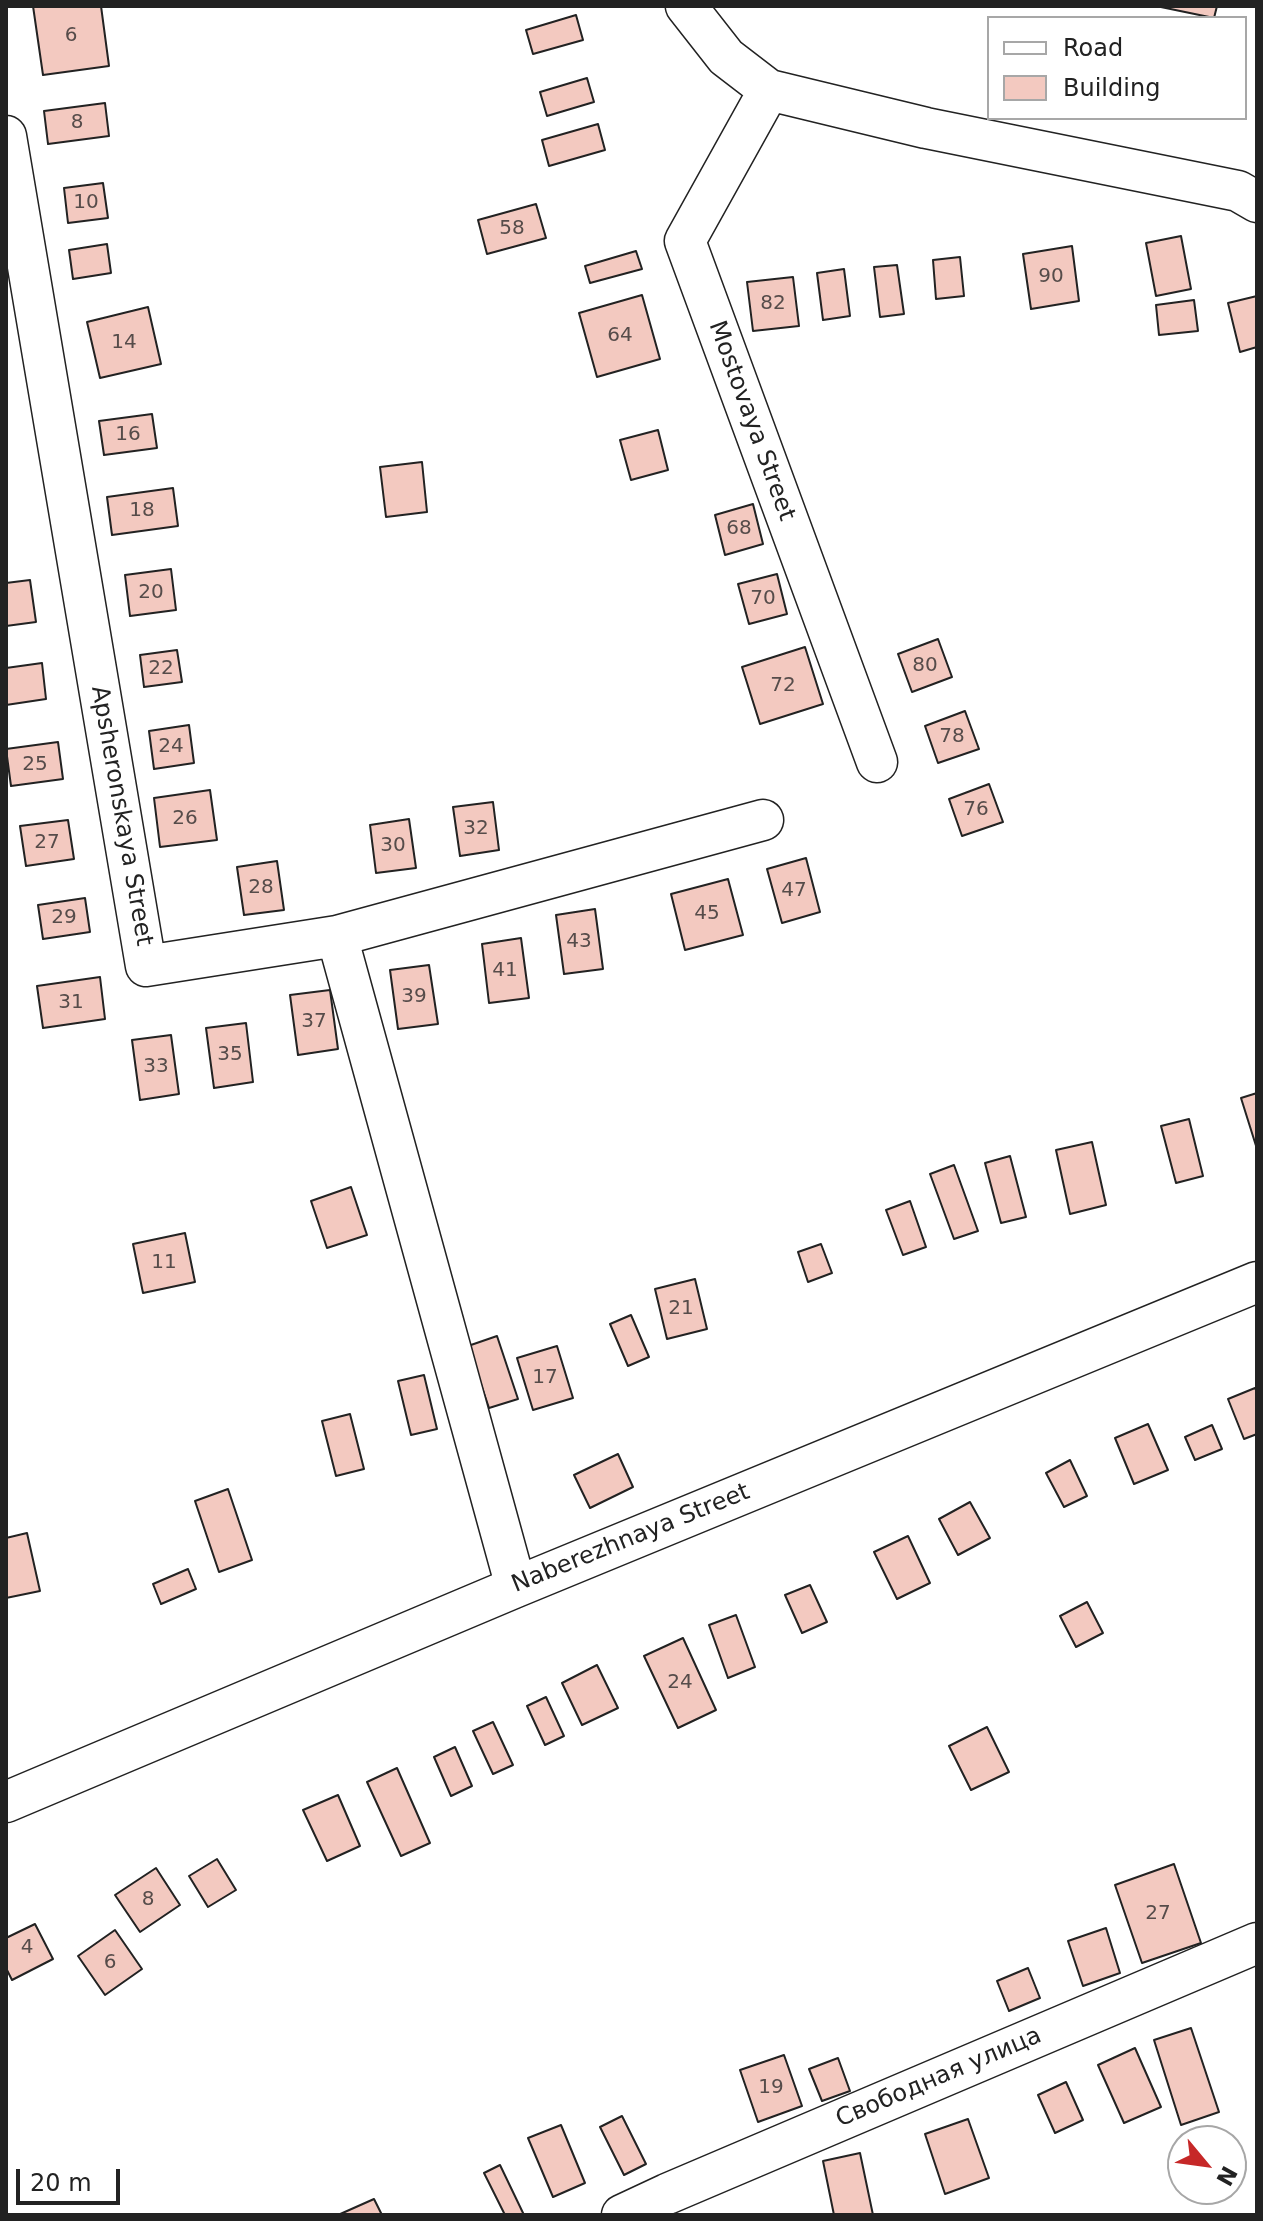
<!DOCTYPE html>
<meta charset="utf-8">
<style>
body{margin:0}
#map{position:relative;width:1263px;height:2221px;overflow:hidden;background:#fff;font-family:"DejaVu Sans",sans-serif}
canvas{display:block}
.frame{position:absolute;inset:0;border:8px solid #222;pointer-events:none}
.legend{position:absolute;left:987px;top:16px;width:260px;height:104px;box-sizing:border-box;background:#fff;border:2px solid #a7a7a7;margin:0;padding:10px 14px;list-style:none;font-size:24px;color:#222}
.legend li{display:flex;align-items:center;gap:16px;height:40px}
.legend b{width:40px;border:2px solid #a7a7a7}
.north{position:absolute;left:1167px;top:2125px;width:80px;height:80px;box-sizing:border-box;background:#fff;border:2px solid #a7a7a7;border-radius:50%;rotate:119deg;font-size:22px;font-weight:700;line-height:32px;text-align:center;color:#222}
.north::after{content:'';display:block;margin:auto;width:28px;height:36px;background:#c62828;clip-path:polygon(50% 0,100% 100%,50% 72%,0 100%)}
.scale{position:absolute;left:16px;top:2169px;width:104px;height:36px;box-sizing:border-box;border:4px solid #222;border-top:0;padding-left:10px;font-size:24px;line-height:28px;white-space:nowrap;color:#222;-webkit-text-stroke:6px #fff;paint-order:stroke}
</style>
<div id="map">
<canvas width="1263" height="2221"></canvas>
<div class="frame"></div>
<ul class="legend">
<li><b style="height:10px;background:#fff"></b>Road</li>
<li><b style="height:22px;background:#f3c9c0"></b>Building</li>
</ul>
<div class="north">N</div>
<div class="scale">20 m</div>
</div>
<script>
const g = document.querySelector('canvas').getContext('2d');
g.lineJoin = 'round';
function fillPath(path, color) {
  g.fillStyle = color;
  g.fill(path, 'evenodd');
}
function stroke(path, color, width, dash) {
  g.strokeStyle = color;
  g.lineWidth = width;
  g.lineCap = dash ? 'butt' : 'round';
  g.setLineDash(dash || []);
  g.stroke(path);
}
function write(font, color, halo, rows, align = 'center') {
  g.font = font + ' "DejaVu Sans",sans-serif';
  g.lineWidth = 6;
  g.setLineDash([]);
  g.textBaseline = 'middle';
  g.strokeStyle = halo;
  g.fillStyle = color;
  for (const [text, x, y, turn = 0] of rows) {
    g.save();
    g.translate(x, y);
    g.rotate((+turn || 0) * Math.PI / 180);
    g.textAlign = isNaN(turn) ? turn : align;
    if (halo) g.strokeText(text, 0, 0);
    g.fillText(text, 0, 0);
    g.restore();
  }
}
const building = new Path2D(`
 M33,6H101L109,66L43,75Z
 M1156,6H1217L1214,18Z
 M576,15L583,40L533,54L526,30Z
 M587,78L594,102L547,116L540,92Z
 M105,103L109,136L48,144L44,111Z
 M598,124L605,150L549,166L542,140Z
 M103,183L108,218L68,223L64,188Z
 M536,204L546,238L487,254L478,220Z
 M1181,236L1191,289L1156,296L1146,243Z
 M107,244L111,273L73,279L69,250Z
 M1072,246L1079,301L1031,309L1023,254Z
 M636,251L642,269L590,283L585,266Z
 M960,257L964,296L936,299L933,260Z
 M897,265L904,314L880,317L874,267Z
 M844,269L850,316L823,320L817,273Z
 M793,277L799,326L753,331L747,282Z
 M642,295L660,359L597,377L579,313Z
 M1257,296V347L1240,352L1228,303Z
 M1194,300L1198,331L1159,335L1156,305Z
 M148,307L161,364L100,378L87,322Z
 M152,414L157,448L104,455L99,421Z
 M658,430L668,470L631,480L620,440Z
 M422,462L427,512L386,517L380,467Z
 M173,488L178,526L112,535L107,497Z
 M753,504L763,544L725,555L715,515Z
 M171,569L176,610L130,616L125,575Z
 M777,574L787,614L749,624L738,584Z
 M30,580L36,622L6,626V583Z
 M938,639L952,677L912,692L898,654Z
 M805,647L823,704L760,724L742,667Z
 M177,650L182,682L144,687L140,655Z
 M42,663L46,699L6,705V668Z
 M965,711L979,749L938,763L925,726Z
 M189,725L194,763L154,769L149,731Z
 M58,742L63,779L11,786L6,749Z
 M989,784L1003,822L962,836L949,799Z
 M210,790L217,840L160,847L154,798Z
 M493,802L499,850L460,856L453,807Z
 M409,819L416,868L376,873L370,825Z
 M68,820L74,859L26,866L20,826Z
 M806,858L820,912L782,923L767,869Z
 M277,861L284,910L244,915L237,867Z
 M728,879L743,935L685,950L671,894Z
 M85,898L90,932L43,939L38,905Z
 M595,909L603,969L564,974L556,915Z
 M521,938L529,998L489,1003L482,944Z
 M429,965L438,1024L398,1029L390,970Z
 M100,977L105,1019L43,1028L37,986Z
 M330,990L338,1049L298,1055L290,995Z
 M246,1023L253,1082L214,1088L206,1028Z
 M171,1035L179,1094L140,1100L132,1040Z
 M1257,1093V1149L1241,1098Z
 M1189,1119L1203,1176L1176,1183L1161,1126Z
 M1092,1142L1106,1205L1070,1214L1056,1150Z
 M1010,1156L1026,1217L1001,1223L985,1163Z
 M954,1165L978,1231L954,1239L930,1174Z
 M351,1187L367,1235L327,1248L311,1201Z
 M910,1201L926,1247L903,1255L886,1210Z
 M185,1233L195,1282L143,1293L133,1244Z
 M821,1244L832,1273L808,1282L798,1252Z
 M695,1279L707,1329L667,1339L655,1289Z
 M631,1315L649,1357L628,1366L610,1324Z
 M497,1336L518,1399L489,1408L468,1346Z
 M557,1346L573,1398L533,1410L517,1358Z
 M424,1375L437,1429L411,1435L398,1381Z
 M1255,1388L1257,1392V1434L1244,1439L1228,1399Z
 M350,1414L364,1469L336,1476L322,1421Z
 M1148,1424L1168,1470L1134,1484L1115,1438Z
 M1212,1425L1222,1449L1195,1460L1185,1437Z
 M618,1454L633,1487L590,1508L574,1475Z
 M1070,1460L1087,1496L1064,1507L1046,1473Z
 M228,1489L252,1560L219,1572L195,1501Z
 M970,1502L990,1538L958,1555L939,1519Z
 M27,1533L40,1591L6,1598V1538Z
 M908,1536L930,1583L897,1599L874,1552Z
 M188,1569L196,1589L161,1604L153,1584Z
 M810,1585L827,1622L802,1633L785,1595Z
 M1087,1602L1103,1633L1076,1647L1060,1616Z
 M736,1615L755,1667L728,1678L709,1625Z
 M683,1638L716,1710L678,1728L644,1656Z
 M597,1665L618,1708L582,1725L562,1683Z
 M546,1697L564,1736L545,1745L527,1706Z
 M493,1722L513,1765L493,1774L473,1731Z
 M987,1727L1009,1772L971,1790L949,1746Z
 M455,1747L472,1786L451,1796L434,1757Z
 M397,1768L430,1843L401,1856L367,1782Z
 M338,1795L360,1846L327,1861L303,1810Z
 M217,1859L236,1890L208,1907L189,1876Z
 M1174,1864L1201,1943L1142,1963L1115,1885Z
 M156,1868L180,1905L140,1932L115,1895Z
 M35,1924L53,1959L12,1980L6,1968V1938Z
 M1106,1928L1120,1973L1083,1986L1068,1941Z
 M115,1930L142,1969L105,1995L78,1956Z
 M1028,1968L1040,1998L1009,2011L997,1981Z
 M1191,2028L1219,2112L1181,2125L1154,2040Z
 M1135,2048L1161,2107L1124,2123L1098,2065Z
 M784,2055L802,2106L758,2122L740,2070Z
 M838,2058L850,2091L822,2101L809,2069Z
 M1066,2082L1083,2120L1055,2133L1038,2095Z
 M622,2116L646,2164L624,2175L600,2127Z
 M968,2119L989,2178L945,2194L925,2134Z
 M561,2125L585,2183L553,2197L528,2138Z
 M860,2153L873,2215H834L823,2161Z
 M500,2165L524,2215H505L484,2173Z
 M374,2199L382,2215H338Z`);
const minor = new Path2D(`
 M686,6L726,57L769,90L926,128L1238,191L1257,202
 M769,90L685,241L877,762
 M6,136L146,966L337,936L763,820
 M337,936L516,1587
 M6,1802L516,1587L1257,1282
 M622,2215L667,2194L1257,1943`);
const numberNames = [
 ["6",71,36],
 ["8",77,123],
 ["10",86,203],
 ["58",512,229],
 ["90",1051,277],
 ["82",773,304],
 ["64",620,336],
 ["14",124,343],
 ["16",128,435],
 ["18",142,511],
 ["68",739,529],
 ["20",151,593],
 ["70",763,599],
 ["80",925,666],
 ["22",161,669],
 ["72",783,686],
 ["78",952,737],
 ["24",171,747],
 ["25",35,765],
 ["76",976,810],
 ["26",185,819],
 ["32",476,829],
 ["27",47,843],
 ["30",393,846],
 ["28",261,888],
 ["47",794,891],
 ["45",707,914],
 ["29",64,918],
 ["43",579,942],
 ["41",505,971],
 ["39",414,997],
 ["31",71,1003],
 ["37",314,1022],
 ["35",230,1055],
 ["33",156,1067],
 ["11",164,1263],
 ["21",681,1309],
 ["17",545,1378],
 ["24",680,1683],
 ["8",148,1900],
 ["27",1158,1914],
 ["4",27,1948],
 ["6",110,1963],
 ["19",771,2088]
];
const streetNames = [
 ["Mostovaya Street",751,421,70],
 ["Apsheronskaya Street",121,816,80],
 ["Naberezhnaya Street",631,1539,-22],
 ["Свободная улица",939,2078,-23]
];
fillPath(building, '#f3c9c0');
stroke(building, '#222', 2);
stroke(minor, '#222', 43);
stroke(minor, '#fff', 40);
write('20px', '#564c4a', null, numberNames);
write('24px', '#222', '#fff', streetNames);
</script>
